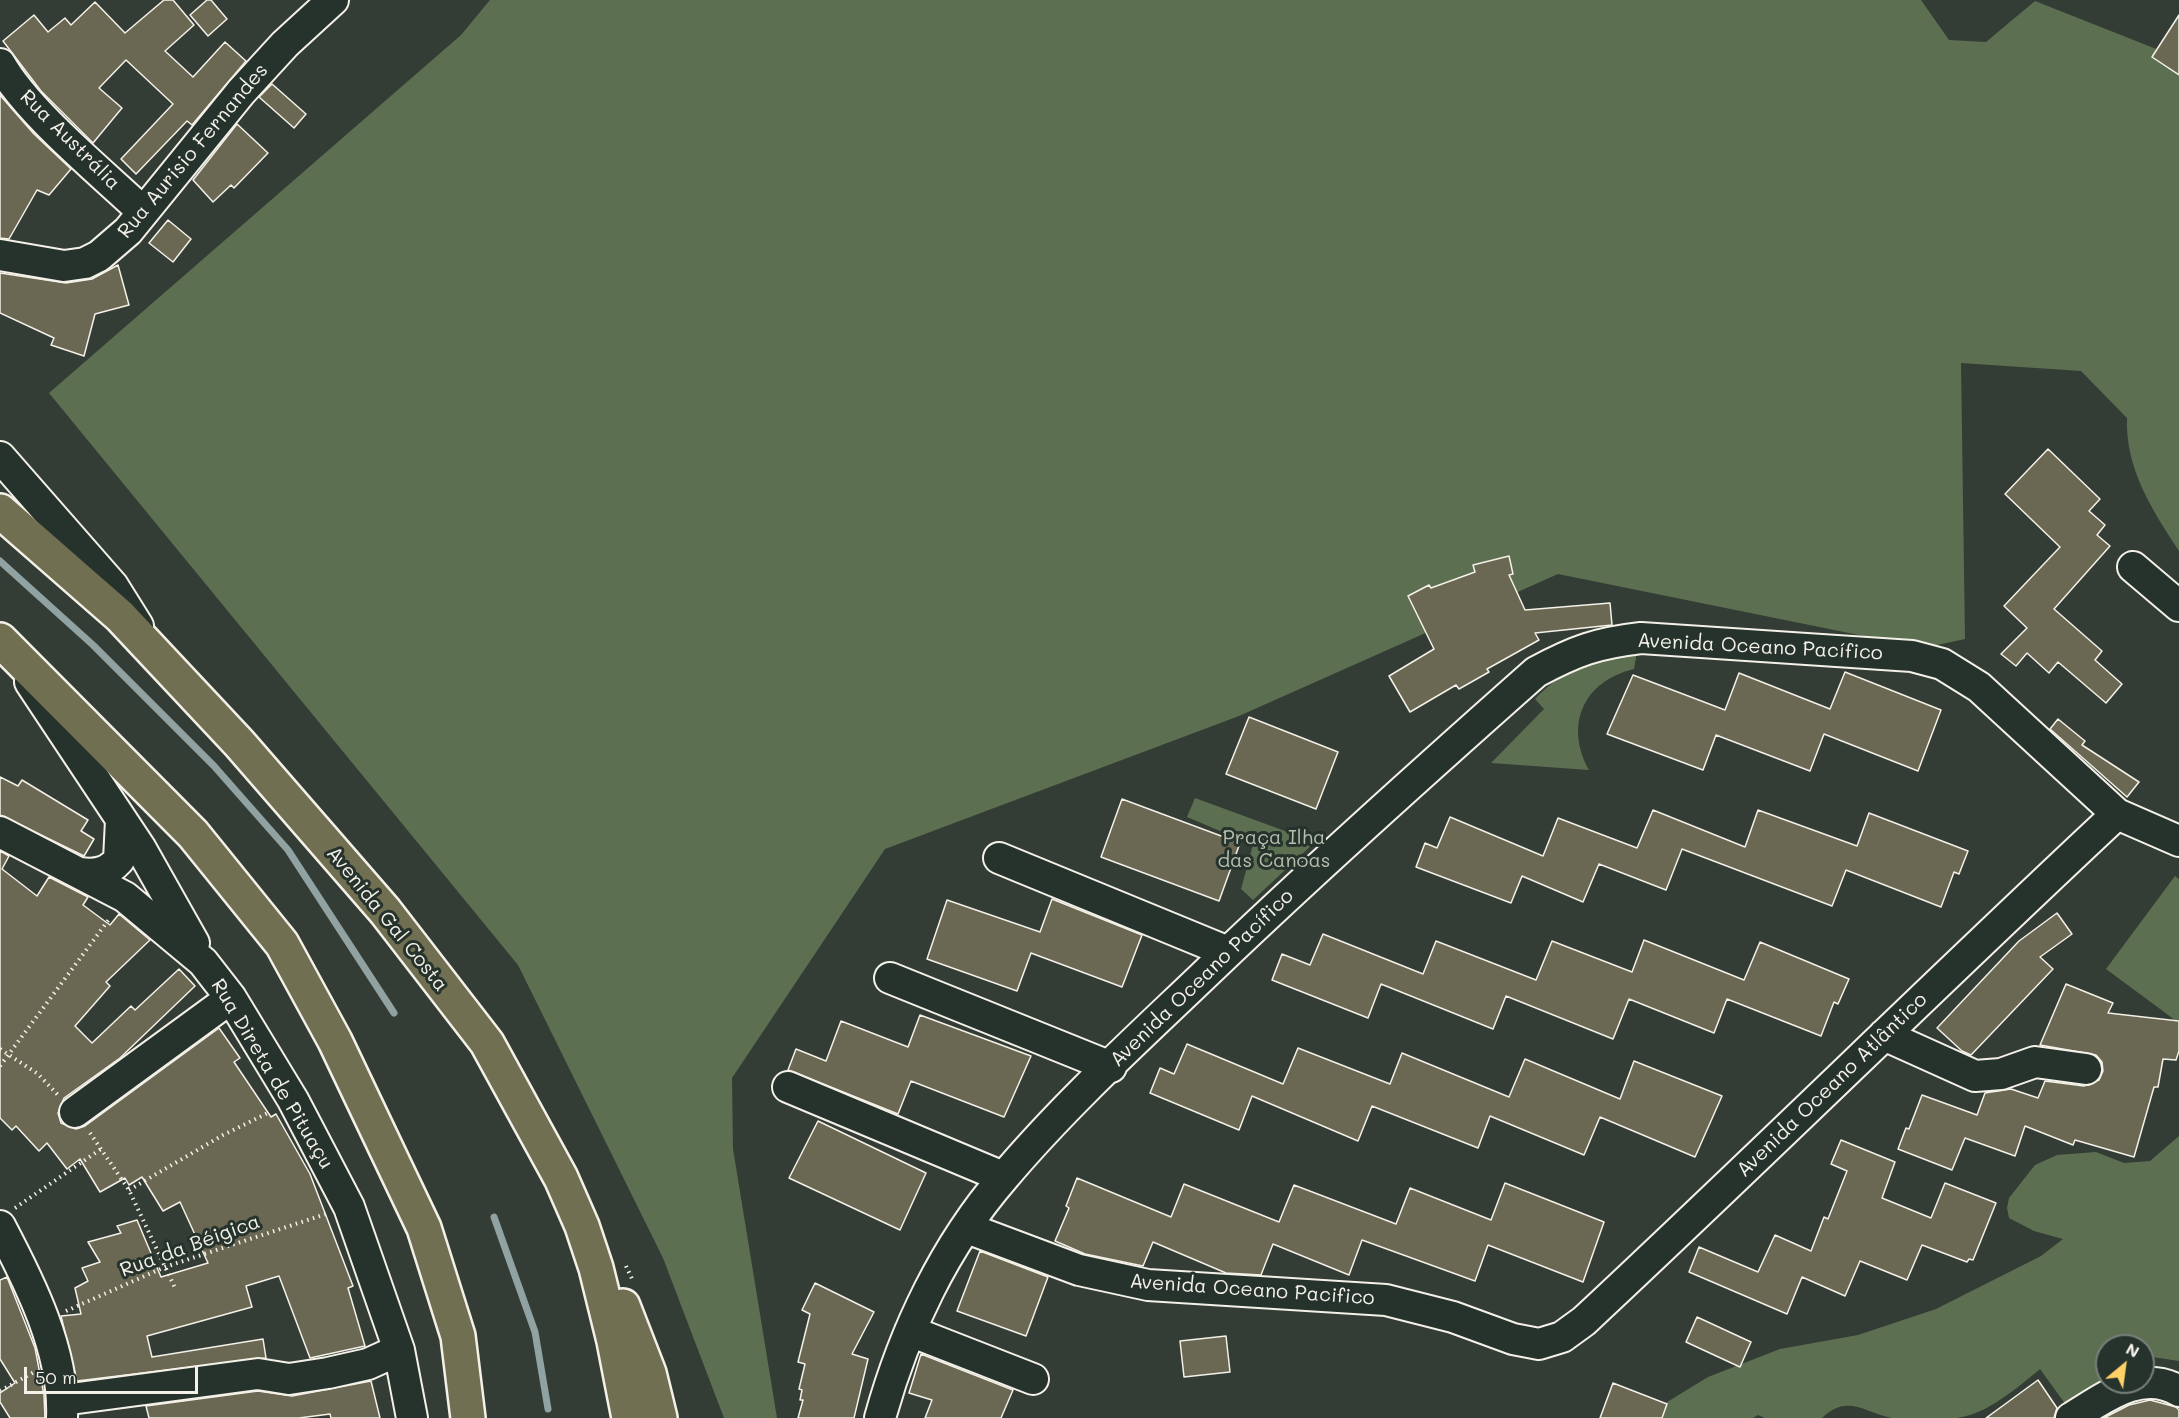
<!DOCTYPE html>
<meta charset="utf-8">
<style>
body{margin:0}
#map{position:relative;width:2179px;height:1418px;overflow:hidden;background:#343d35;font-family:Mali,sans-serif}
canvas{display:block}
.north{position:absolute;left:2095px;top:1334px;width:60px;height:60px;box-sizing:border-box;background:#26332d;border:2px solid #787f78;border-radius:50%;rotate:29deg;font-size:16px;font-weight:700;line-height:24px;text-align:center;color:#f4f1e8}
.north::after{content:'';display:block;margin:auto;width:21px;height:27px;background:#ffd166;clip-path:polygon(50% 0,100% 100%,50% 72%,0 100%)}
.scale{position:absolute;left:24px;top:1367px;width:174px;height:27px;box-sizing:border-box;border:3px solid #f4f1e8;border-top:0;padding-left:8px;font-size:18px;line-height:21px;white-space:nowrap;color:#f4f1e8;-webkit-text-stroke:4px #26332d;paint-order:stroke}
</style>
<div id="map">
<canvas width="2179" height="1418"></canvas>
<div class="north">N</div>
<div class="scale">50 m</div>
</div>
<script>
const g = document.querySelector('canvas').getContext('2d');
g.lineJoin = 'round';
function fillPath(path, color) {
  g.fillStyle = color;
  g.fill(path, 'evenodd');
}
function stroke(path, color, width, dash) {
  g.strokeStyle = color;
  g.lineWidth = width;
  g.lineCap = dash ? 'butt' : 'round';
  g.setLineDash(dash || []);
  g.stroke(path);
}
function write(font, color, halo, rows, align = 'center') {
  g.font = font + ' Mali,sans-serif';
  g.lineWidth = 6;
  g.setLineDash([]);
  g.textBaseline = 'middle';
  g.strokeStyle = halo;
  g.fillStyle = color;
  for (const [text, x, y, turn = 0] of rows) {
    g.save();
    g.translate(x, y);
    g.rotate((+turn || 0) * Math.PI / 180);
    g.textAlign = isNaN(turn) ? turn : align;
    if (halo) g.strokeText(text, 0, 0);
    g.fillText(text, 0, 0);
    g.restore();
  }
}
const green = new Path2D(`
 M490,0H1921L1949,40L1986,42L2035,1L2179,58V551C2152,510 2125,468 2127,418L2081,371L1961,363L1965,639L1923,648L1558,574L1239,716L885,849L732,1078L733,1149L777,1418H724L663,1258L518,965L49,393L461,35Z
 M1637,652L1634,669C1584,681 1564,724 1589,770L1491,763L1544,709L1535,699C1569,664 1591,661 1637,652Z
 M1195,798L1315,842L1253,900L1241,889L1253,845L1187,817Z
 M2175,876L2179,879V1023L2106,969Z
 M2179,1136V1361L2146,1356L2143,1358V1346H2107V1382L2066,1405L2040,1369C2017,1388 1986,1415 1956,1418C1940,1418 1906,1418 1891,1418C1864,1412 1847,1394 1822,1418H1765L1758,1415L1753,1418H1641L1708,1377L1780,1349L1858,1335L1936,1309L2041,1256L2063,1239L2034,1231L2009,1218L2007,1208L2009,1198L2035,1165L2057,1155L2096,1152L2124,1163L2150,1161Z`);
const stream = new Path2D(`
 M0,561L93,645L214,766L288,850L394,1013
 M494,1217L535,1332L548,1409`);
const building = new Path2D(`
 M164,0H173L194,25L165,51L193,77L225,42L246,61L192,125L187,121L136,174L121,159L173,104L126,60L99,88L122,108L93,143L41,91L3,41L34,15L48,32L65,18L71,25L95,2L125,33Z
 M207,0H211L227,19L208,36L190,15Z
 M2179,15V75L2152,57Z
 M272,84L306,114L294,128L259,97Z
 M0,95L34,134L71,169L49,195L37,190L9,239L0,238Z
 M237,124L268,153L234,188L231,185L213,202L193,180Z
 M168,220L191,239L173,262L149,243Z
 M118,265L129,305L95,314L84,356L51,345L54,338L0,313V273L66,283L92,279Z
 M2048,449L2100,499L2089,511L2105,525L2097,535L2110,546L2054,609L2102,651L2095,660L2122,684L2106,703L2058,662L2049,673L2027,653L2016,666L2001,654L2027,628L2004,606L2060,547L2005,494Z
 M1509,556L1513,574L1509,575L1525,610L1610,603L1612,625L1535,633L1539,640L1487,669L1489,672L1459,689L1456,685L1410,712L1389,676L1434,649L1408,596L1429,585L1431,588L1475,572L1473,565Z
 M1845,672L1941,710L1918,771L1824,734L1810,771L1716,735L1703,770L1607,734L1633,675L1725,710L1739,673L1830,709Z
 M1249,717L1338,752L1316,809L1226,774Z
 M2058,719L2085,741L2082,745L2139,782L2127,797L2050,729Z
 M0,777L18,786L22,780L88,820L81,831L94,839L84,856L0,815Z
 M1122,799L1240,843L1219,901L1101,857Z
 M1653,810L1745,847L1758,810L1857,846L1869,813L1968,851L1959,874L1954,872L1941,907L1846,870L1832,906L1682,849L1666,890L1599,864L1583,902L1522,876L1511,903L1416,867L1425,843L1437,848L1450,817L1543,856L1558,818L1637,848Z
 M0,851L9,856L2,869L37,896L49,877L88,897L83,905L110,925L119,914L150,940L106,982L110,986L75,1026L92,1043L131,1006L135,1010L179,969L195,986L120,1058L64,1098L58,1113L61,1123L76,1129L85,1126L219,1028L240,1058L234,1062L271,1117L276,1114L310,1174L353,1286L348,1288L365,1346L310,1358L279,1276L246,1286L252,1307L147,1336L152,1357L263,1339L266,1358L77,1381L61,1316L81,1314L75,1288L88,1281L82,1268L100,1262L88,1242L121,1233L117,1226L137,1220L161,1277L208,1263L180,1202L163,1211L142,1177L129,1185L125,1178L100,1192L80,1159L67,1169L47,1143L39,1151L16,1126L12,1130L0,1118Z
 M1052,899L1142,935L1122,987L1031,953L1017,991L927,959L947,900L1040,932Z
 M2057,913L2072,934L2040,957L2053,969L1971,1055L1962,1051L1937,1028L2019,941Z
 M1323,934L1423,974L1436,941L1536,980L1552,941L1632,972L1644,940L1744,980L1760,942L1849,979L1838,1004L1834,1002L1821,1036L1727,999L1714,1033L1629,999L1613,1039L1506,996L1493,1029L1381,984L1368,1018L1272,980L1282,954L1310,965Z
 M2066,984L2113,1003L2108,1013L2179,1021V1051L2176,1060L2163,1059L2158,1087H2154L2134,1157L2075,1140L2073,1145L2025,1126L2015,1156L1965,1138L1952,1170L1898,1149L1906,1128L1909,1129L1922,1095L1977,1115L1985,1093L2011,1089L2038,1098L2045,1081L2084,1086L2099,1080L2103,1071L2102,1062L2096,1055L2040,1045Z
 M920,1015L1031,1056L1004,1117L911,1081L898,1114L788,1070L796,1049L826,1061L841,1021L908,1047Z
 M1187,1044L1283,1084L1298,1048L1390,1084L1402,1053L1509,1097L1525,1059L1620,1099L1634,1061L1722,1096L1695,1157L1600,1117L1584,1155L1490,1116L1478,1148L1372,1106L1358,1141L1252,1096L1239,1130L1150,1093L1160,1068L1174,1074Z
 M818,1121L926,1173L900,1230L789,1178Z
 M1841,1140L1895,1162L1882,1198L1931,1218L1945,1183L1996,1203L1973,1260L1969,1259L1967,1262L1922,1245L1907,1280L1860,1261L1845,1296L1802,1277L1787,1314L1689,1272L1699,1247L1758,1272L1775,1235L1811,1251L1824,1217L1828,1219L1847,1171L1831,1164Z
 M1077,1178L1171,1217L1184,1184L1279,1222L1294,1185L1396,1224L1410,1188L1491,1220L1505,1183L1604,1222L1583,1282L1488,1245L1475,1281L1362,1240L1349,1275L1273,1244L1261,1275L1226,1273L1153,1242L1143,1266L1085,1254L1055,1241L1069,1208L1066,1206Z
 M980,1251L1048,1277L1026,1336L957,1311Z
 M7,1277L35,1348L44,1395L45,1418H10L0,1402V1393L15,1383L0,1359V1280Z
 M815,1283L874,1312L852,1354L868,1359L854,1418H798L803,1400H800L802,1390L799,1389L805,1364L798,1362L810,1314L802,1310Z
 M1697,1317L1751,1342L1740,1367L1686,1342Z
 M1226,1336L1230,1372L1184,1377L1180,1341Z
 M921,1354L1013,1390L1001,1418H925L932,1400L909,1393Z
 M2038,1380L2057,1408L2054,1418H1986Z
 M371,1381L380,1418H331L330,1414L299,1418H149L146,1406L258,1391L292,1396Z
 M1613,1383L1667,1404L1662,1418H1600Z
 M2150,1400L2176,1407L2179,1410V1418H2104L2129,1405Z`);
const path = new Path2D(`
 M0,1049L38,1074L58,1095
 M0,1066L110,918
 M90,1133L129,1190L175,1288
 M129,1190L223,1135L270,1112
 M15,1208L101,1149
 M626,1266L633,1281
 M66,1311L165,1267L326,1214
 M0,1391L34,1372`);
const minor = new Path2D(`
 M0,64C28,113 101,172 143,212
 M0,255L64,266L85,263L99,256L128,231L241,92L285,44L333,0
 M0,457L113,586L138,626
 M2133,567L2179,606
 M30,682L141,849L194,943
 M0,832L125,897L203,962L231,998L293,1100L349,1207L399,1350L412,1418
 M999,858L1228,952
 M80,873C97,875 107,873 119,860L121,820
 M890,978L1111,1067
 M1884,1035L1975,1076L2001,1074L2035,1062L2086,1069
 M788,1087L1003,1177
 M75,1112L231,998
 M0,1226C30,1283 65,1352 62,1418
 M967,1228L1079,1270L1148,1285L1386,1300L1453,1317L1513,1339L1539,1344L1562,1337L1584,1321C1763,1154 1938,981 2117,814
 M910,1331L1033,1379
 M63,1400L258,1374L289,1379L328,1373L368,1364L399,1350
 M880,1418C904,1331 945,1245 1004,1177C1063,1107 1134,1042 1200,979C1309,874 1422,773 1536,672C1575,651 1597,643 1641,638L1912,656L1942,664L1979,687L2117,814L2179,841
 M2071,1418C2103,1399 2141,1368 2179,1391`);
const major = new Path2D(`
 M0,511L120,616L239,743L385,911L487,1043L561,1178L582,1226L596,1268L614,1341L629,1418
 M0,640L193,834L282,944L335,1041L424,1228L458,1336L468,1418
 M623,1306L649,1373L660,1418`);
const streetNames = [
 ["Rua Austrália",70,140,45],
 ["Rua Aurisio Fernandes",193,151,-50],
 ["Avenida Oceano Pacífico",1760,647,3],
 ["Avenida Gal Costa",387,919,51],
 ["Avenida Oceano Pacífico",1202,978,-44],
 ["Rua Direta de Pituaçu",272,1074,59],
 ["Avenida Oceano Atlântico",1832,1085,-44],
 ["Rua da Béigica",190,1246,-20],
 ["Avenida Oceano Pacifico",1252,1290,4]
];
const parkNames = [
 ["Praça Ilha",1274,838],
 ["das Canoas",1274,861]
];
fillPath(green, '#5d6f51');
stroke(stream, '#90a2a2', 7);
fillPath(building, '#6a6753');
stroke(building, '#f4f1e8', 1.5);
stroke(minor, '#f4f1e8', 34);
stroke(major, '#f4f1e8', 38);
stroke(path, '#f4f1e8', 4, [1.5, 4.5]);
stroke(minor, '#26332d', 30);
stroke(major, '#716f52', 33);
write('20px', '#f4f1e8', '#26332d', streetNames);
write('20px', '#b8bdac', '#26332d', parkNames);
</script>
